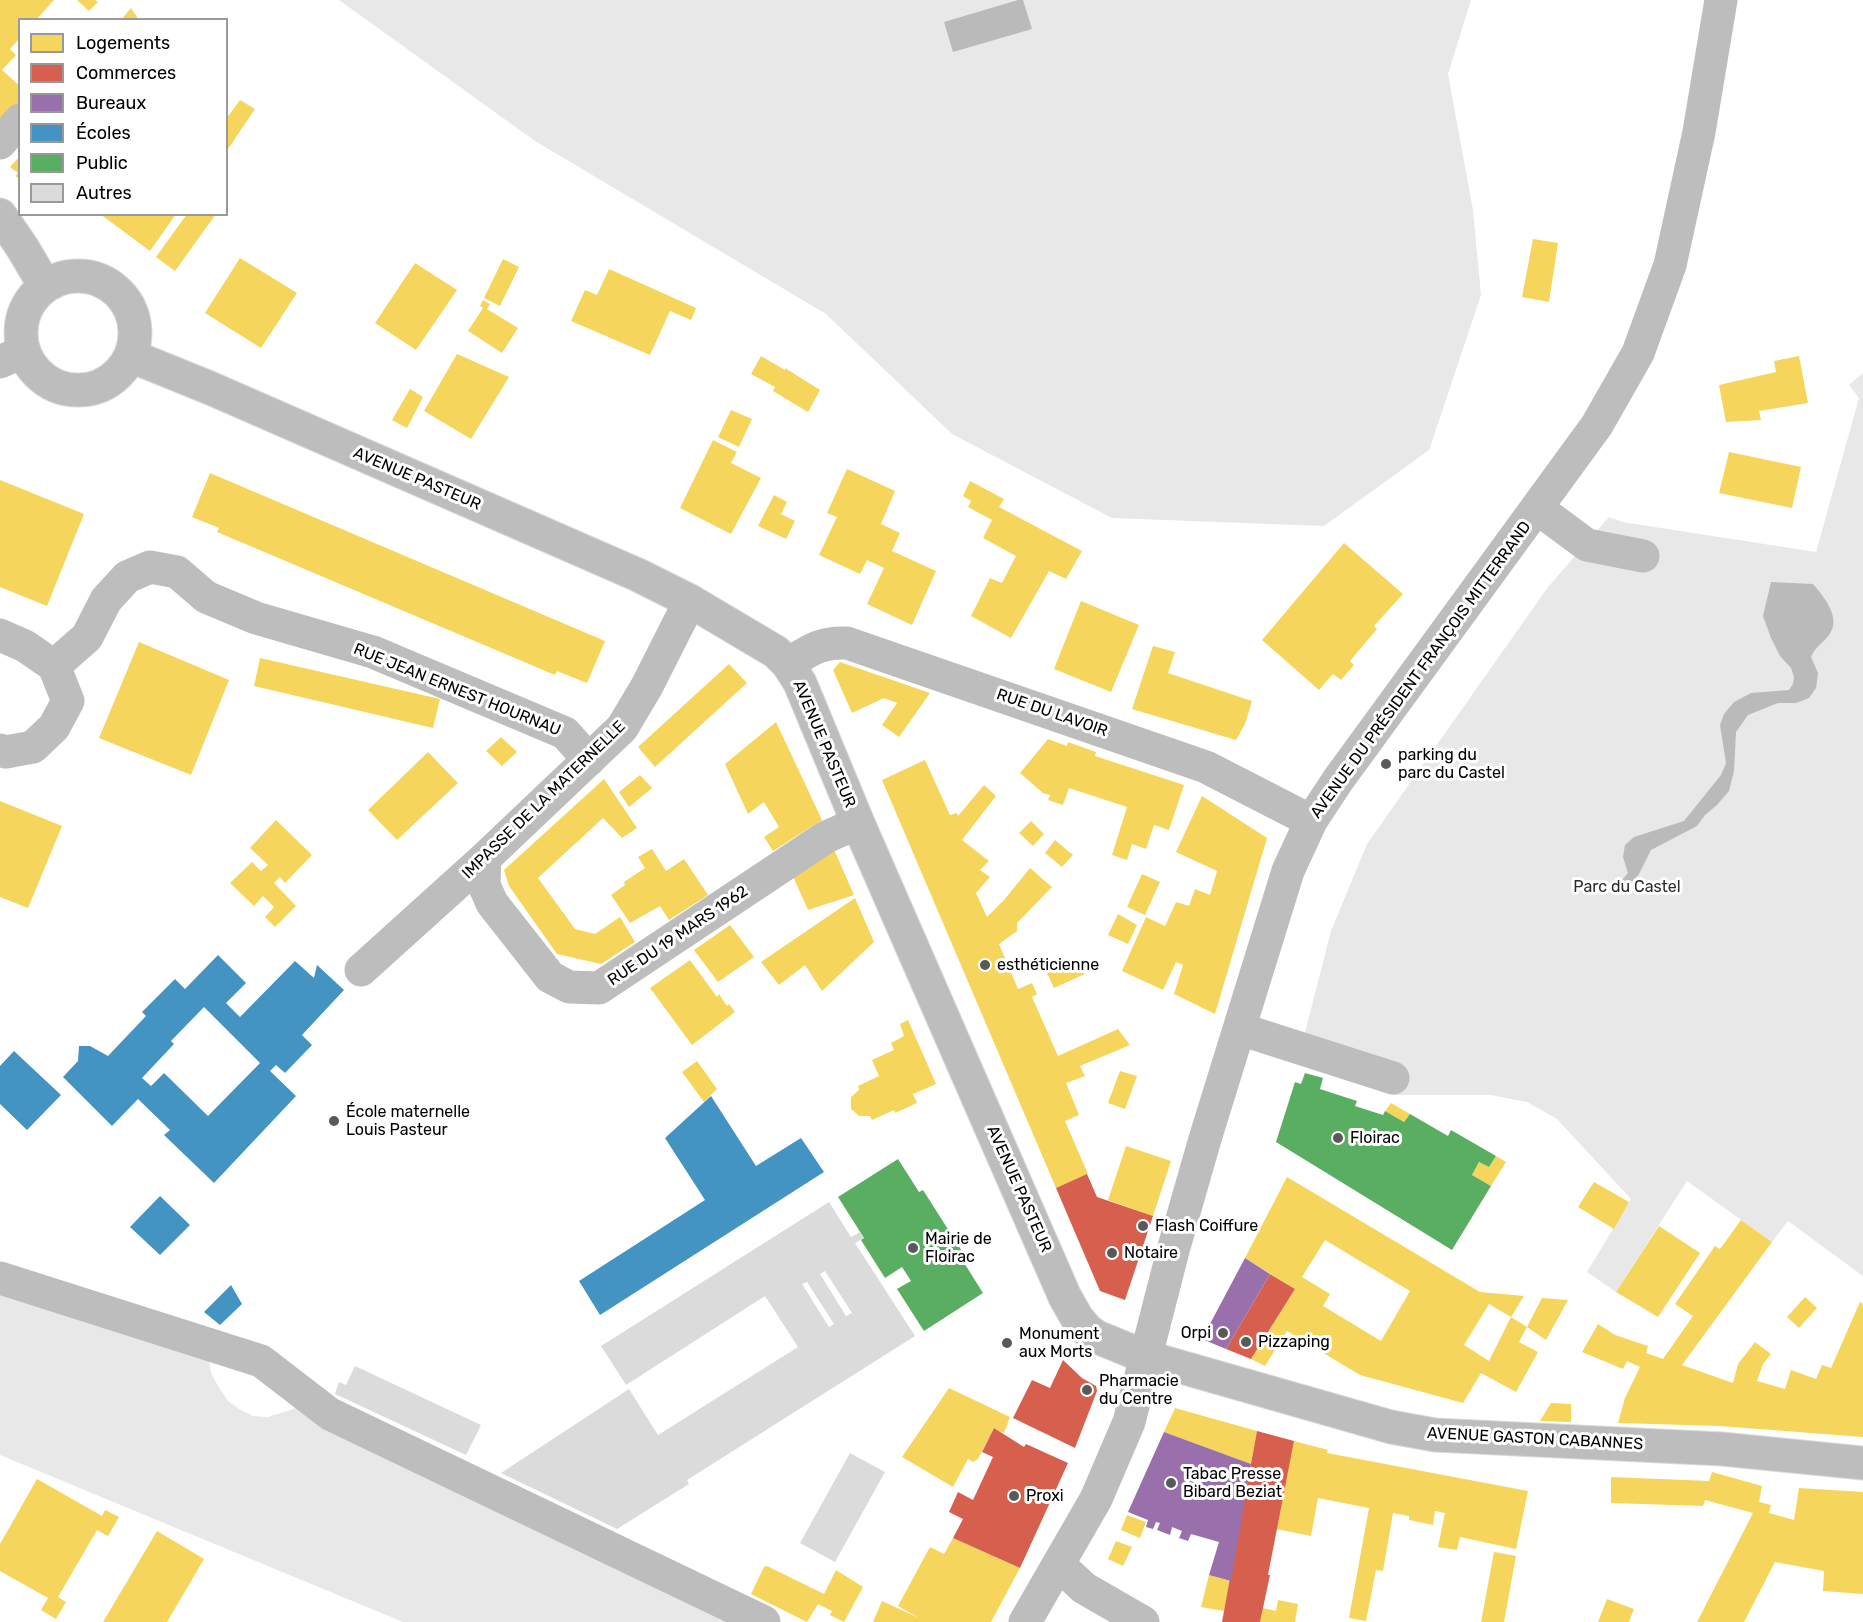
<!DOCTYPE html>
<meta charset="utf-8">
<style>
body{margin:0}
#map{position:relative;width:1863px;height:1622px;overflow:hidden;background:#fff;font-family:Rubik,sans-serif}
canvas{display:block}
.legend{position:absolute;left:18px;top:18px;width:210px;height:198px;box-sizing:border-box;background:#fff;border:2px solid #999;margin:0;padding:8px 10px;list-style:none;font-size:18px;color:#000}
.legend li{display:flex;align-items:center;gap:12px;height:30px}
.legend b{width:30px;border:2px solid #999}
</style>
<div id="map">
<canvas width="1863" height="1622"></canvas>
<ul class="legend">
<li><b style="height:16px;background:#f6d55c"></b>Logements</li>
<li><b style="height:16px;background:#d6604d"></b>Commerces</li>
<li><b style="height:16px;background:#9970ab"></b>Bureaux</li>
<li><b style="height:16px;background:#4393c3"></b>Écoles</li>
<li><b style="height:16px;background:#5aae61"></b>Public</li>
<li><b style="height:16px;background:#dbdbdb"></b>Autres</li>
</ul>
</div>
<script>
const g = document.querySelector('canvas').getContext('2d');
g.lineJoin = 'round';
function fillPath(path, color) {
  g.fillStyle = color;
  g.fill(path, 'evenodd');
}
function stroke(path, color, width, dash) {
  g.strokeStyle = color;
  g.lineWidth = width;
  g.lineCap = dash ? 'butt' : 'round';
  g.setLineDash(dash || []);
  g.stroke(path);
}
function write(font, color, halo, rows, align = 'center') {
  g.font = font + ' Rubik,sans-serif';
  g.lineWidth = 6;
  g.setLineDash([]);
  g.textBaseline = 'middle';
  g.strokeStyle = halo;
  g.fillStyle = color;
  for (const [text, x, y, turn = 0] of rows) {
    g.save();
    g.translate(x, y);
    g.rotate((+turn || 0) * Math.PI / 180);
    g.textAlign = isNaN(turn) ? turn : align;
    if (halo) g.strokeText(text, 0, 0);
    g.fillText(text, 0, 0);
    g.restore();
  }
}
const green = new Path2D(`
 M339,0H1471L1448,74L1473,210L1481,295L1429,450L1324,526L1112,518L952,434L826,314L535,141Z
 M1863,373V1276L1788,1221L1772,1242L1687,1181L1616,1292L1587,1272L1631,1199L1557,1119L1527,1102L1491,1095H1391L1349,1070L1301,1048L1331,931L1367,844L1548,587L1609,517L1622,522L1816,552L1859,398L1849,385Z
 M0,1288L208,1351L211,1373L217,1384L228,1401L239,1409L253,1416L268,1417L303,1406L739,1622H403L0,1455Z`);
const water = new Path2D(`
 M1018,0H1023L1032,29L953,52L944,22Z
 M1771,582L1813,584C1824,597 1842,618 1829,635C1823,643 1815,647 1811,657L1818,673L1816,688L1809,698L1796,703H1778L1748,715L1736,732L1734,771L1729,791L1717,805L1705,815L1697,826L1651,850L1639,874L1626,891L1622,884L1623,879L1628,873L1623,857L1625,845L1634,837L1684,821L1721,775L1726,763L1720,725L1724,714L1734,702L1751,693L1789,690L1793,684L1794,677L1791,668L1780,656L1771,638L1763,616Z`);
const homes = new Path2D(`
 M0,0H54L36,20H20V38L10,49L16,55L2,70L20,86V106L0,128Z
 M77,0H95L98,2L89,11Z
 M131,8L139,20H121Z
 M240,100L255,109L226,152V119Z
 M20,156V179L15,176L18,173L10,167Z
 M100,214H176L150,251Z
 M187,214H216L175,271L156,257Z
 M1533,239L1558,243L1549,302L1522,297Z
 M240,258L297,293L261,348L205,313Z
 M503,259L519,267L500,306L484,298Z
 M415,263L457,290L416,350L375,323Z
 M609,269L696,308L691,320L670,311L650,355L571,321L585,290L597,295Z
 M483,300L490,304L487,309L518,328L502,353L468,331L483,308L480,306Z
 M457,354L509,377L471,439L424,411Z
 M761,356L785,370V368L820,390L808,412L773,391L775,387L751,374Z
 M1799,356L1808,403L1759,411L1761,420L1726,422L1719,385L1776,372L1774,361Z
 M410,389L423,397L407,428L392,420Z
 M731,410L752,419L739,447L718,437Z
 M713,440L737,452L731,463L761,478L731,534L680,508Z
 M1729,452L1801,467L1792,508L1719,493Z
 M847,469L895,491L881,524L900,533L892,551L936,571L912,625L867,604L884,568L867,560L860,574L819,555L837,517L827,513Z
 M210,473L605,641L587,683L557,671L555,675L217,532L219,528L192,517Z
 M0,480L84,514L47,606L0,587Z
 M970,481L1004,499L999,507L1082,551L1066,579L1049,571L1011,638L971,616L990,578L1002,583L1016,556L983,538L992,520L968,507L971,501L963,496Z
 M774,495L787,502L781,514L795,521L786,539L758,526Z
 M1344,543L1403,594L1374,626L1377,629L1350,661L1354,665L1341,680L1333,674L1319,690L1262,640Z
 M1081,601L1139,625L1111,692L1054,669Z
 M139,642L229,680L191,775L99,738Z
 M1153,646L1175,652L1168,673L1252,701L1245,724L1236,740L1132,709Z
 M260,658L440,699L433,728L254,686Z
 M840,662L930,693L899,737L882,725L897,703L884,698L852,713L833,670Z
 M729,664L747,683L655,767L638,747Z
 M776,722L822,820L773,851L764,837L779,827L764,802L748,814L725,764Z
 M501,737L517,752L502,766L486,751Z
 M1048,739L1067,746L1068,742L1096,752L1095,756L1184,785L1169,830L1154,825L1146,849L1132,844L1127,860L1112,855L1127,807L1069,788L1063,805L1048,800L1050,795L1043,793L1020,773Z
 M428,752L458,783L397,840L368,810Z
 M925,760L950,815L957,813L958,816L984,785L996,796L962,840L989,861L980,870L990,877L976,893L987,917L1004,900L1030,868L1052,887L1017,923V931L999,944L1018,989L1032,983L1037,994L1032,997L1058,1056L1118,1029L1130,1045L1080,1066L1085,1076L1066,1083L1079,1115L1065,1121L1088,1174L1056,1188L882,780Z
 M640,775L652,788L629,807L619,792Z
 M604,779L637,828L622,838L603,818L538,878L575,929L595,934L620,917L635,942L601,964L557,954L509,886L504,870Z
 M1202,796L1267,838L1215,1014L1174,994L1183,965L1176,962L1163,990L1122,971L1146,917L1165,926L1176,902L1189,906L1195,889L1210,895L1217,871L1176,852Z
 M0,801L62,826L28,908L0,897Z
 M276,820L312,855L285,883L280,877L274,883L296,906L275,927L265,917L274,907L263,896L254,906L230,883L252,862L261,871L268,865L250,848Z
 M1031,821L1044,834L1033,846L1019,833Z
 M1055,840L1073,855L1062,867L1045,853Z
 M832,845L854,895L808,910L791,872Z
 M652,849L666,871L684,859L708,895L669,920L660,906L630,923L611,895L625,885L624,882L645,868L638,857Z
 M1142,874L1160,882L1145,915L1127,907Z
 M855,898L874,942L822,991L805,965L779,985L761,962Z
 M1118,914L1137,925L1128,944L1108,935Z
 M730,925L754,957L718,982L694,950Z
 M1070,959L1085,974L1054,988L1047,973Z
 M690,960L717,997L719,994L727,1006L729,1004L735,1012L692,1045L650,988Z
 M908,1020L936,1084L913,1094L917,1103L895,1113L894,1110L872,1120L870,1116H859L851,1109V1097L859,1090L858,1086L879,1076L872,1060L894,1050L891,1043L904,1036L900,1024Z
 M697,1061L717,1089L704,1102L682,1072Z
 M1120,1071L1137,1076L1125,1109L1108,1103Z
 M1391,1103L1410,1114L1404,1122L1385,1111Z
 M1126,1146L1171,1161L1153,1216L1108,1200Z
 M1496,1156L1506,1162L1491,1186L1472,1175L1479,1162L1489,1167Z
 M1287,1177L1480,1292L1524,1296L1511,1317L1489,1304L1464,1345L1489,1361L1511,1317L1527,1327L1542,1298L1568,1300L1546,1340L1527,1327L1519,1342L1538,1352L1516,1392L1481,1373L1463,1403L1430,1394L1360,1375L1287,1331L1265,1366L1251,1359L1295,1289L1245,1258ZM1325,1240L1410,1291L1381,1341L1323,1306L1330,1294L1302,1277Z
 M1594,1182L1629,1202L1614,1229L1578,1207Z
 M1741,1220L1772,1242L1682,1365L1733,1383L1738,1364L1755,1342L1771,1354L1763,1364L1757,1381L1785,1389L1791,1370L1816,1379L1822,1365L1831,1368L1860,1302L1863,1304V1437L1720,1426L1618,1423L1625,1398L1640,1367L1627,1361L1623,1369L1582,1352L1598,1324L1615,1335L1648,1346L1646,1353L1663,1359L1693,1316L1675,1304L1715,1246L1720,1249Z
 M1659,1226L1700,1253L1658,1317L1616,1292Z
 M1805,1297L1817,1308L1799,1328L1787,1317Z
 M949,1388L1010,1417L1004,1433L994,1428L978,1459L973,1462L968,1459L953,1487L902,1457Z
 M1551,1403L1571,1404V1422L1540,1421Z
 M1175,1408L1257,1431L1251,1464L1164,1432Z
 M1294,1441L1328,1450L1327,1453L1528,1491L1516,1549L1460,1537L1457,1550L1438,1547L1445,1513L1435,1511L1433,1525L1409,1520V1516L1393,1513L1383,1571L1376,1570L1366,1621L1349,1618L1369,1508L1318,1498L1311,1536L1276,1529Z
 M1712,1472L1762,1486L1759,1502L1771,1505L1769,1513L1794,1520L1799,1488L1863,1492V1594L1823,1591L1824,1571L1775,1562L1744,1622H1697L1753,1513L1705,1500L1703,1506L1611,1503V1477L1709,1481Z
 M37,1479L102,1516L105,1510L119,1517L108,1536L97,1530L58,1597L66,1602L56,1619L41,1610L48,1598L0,1571V1544Z
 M1127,1515L1146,1522L1140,1538L1121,1530Z
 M157,1531L204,1559L167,1622H103Z
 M953,1538L1020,1568L991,1622H873L882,1601L919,1618L898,1606L930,1547L944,1554Z
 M1116,1541L1132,1547L1123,1566L1108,1559Z
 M1494,1552L1516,1556L1504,1622H1481Z
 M767,1566L824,1594L836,1570L863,1587L844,1622L830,1615L832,1611L818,1604L807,1622L751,1594L764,1567Z
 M1209,1575L1231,1581L1224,1611L1201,1607Z
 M1607,1599L1634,1609L1629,1622H1598Z
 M1278,1600L1298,1604L1295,1622H1260L1263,1608L1276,1611Z`);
const shops = new Path2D(`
 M1087,1174L1097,1197L1153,1216L1125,1300L1100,1291L1056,1188Z
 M1270,1274L1295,1289L1251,1359L1226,1349Z
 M1063,1360L1082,1378L1096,1386L1097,1391L1075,1448L1013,1418L1032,1380L1050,1388Z
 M994,1428L1024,1447L1026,1444L1068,1463L1020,1568L953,1538L963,1519L949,1512L958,1492L973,1500L993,1457L982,1452Z
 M1257,1431L1294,1441L1268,1575H1270L1260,1622H1222Z`);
const offices = new Path2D(`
 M1245,1258L1270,1274L1226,1349L1202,1339Z
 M1164,1432L1251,1464L1231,1581L1209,1575L1219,1542L1191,1534L1188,1541L1179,1538L1182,1531L1172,1527L1170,1535L1157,1530L1160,1523L1156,1522L1153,1529L1146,1527L1148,1520L1128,1512Z`);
const schools = new Path2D(`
 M218,955L246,983L226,1003L240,1017L295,961L314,978L317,965L344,990L302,1035L312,1045L285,1073L276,1065L270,1071L296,1096L214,1183L164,1135L170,1130L138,1099L112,1126L63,1077L78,1061L79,1046H90L108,1056L146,1016L142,1012L175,979L185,989ZM204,1007L260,1063L208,1116L164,1073L151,1086L142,1078L174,1044L171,1041Z
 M14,1051L61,1095L27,1130L0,1104V1066Z
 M711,1096L756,1166L801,1138L824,1172L600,1315L579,1281L705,1200L665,1138Z
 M160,1196L190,1225L160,1255L130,1227Z
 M231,1285L242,1304L220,1325L204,1312Z`);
const public = new Path2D(`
 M1305,1073L1323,1078L1320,1089L1357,1101L1355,1106L1383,1115L1385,1111L1404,1122L1410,1114L1448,1136L1451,1130L1496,1156L1489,1167L1479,1162L1472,1175L1491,1186L1452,1250L1276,1142L1295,1082L1301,1084Z
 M898,1159L919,1192L923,1190L965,1256L961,1258L983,1293L924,1331L897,1289L911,1281L902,1267L885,1278L861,1240L864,1238L838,1197Z`);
const building = new Path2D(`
 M829,1202L851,1237L860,1232L864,1238L855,1243L915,1336L687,1480L689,1484L617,1529L501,1473L629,1389L658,1435L798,1347L765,1296L626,1385L601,1346ZM825,1271L852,1313L846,1316L820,1274ZM807,1282L834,1324L829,1327L802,1284Z
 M355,1366L481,1425L466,1455L335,1394L339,1382L346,1385Z
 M850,1453L885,1472L835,1562L800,1543Z`);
const minor = new Path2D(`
 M0,143L20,120
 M0,362L24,351
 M1537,508L1587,545L1643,556
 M0,635L25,646L54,666L68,701L54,727L33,747L6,752L0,750
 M788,664C810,650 820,642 847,643L1206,767L1311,821
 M54,666L87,637L106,600L127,577L150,567L177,572L206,597L256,618L373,652L565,733L589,760
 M485,858L484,885L492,903L550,977L569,987L599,988L826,837L858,823
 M361,970L485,858L622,728L647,686L690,601
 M1240,1029L1393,1078
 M0,1278L261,1361L330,1414L764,1622
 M1059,1565L1084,1588L1143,1622
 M1025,1622L1096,1499L1129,1422L1174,1247L1205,1139L1288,871L1311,821L1338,780L1597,425L1638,353L1670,265L1699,132L1721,0`);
const major = new Path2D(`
 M0,215L22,247L45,286
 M21 333a57 57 0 1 1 114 0a57 57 0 1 1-114 0Z
 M131,356L210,388L638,575L690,601L776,652L788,664L800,683L858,823L1065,1297L1077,1318L1087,1330L1097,1337L1146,1357L1391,1427L1435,1435L1722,1449L1863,1463`);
const markers = [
 [1386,764,6,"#595959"],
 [985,965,6,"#595959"],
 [334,1121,6,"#595959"],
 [1338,1138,6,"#595959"],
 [1143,1226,6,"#595959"],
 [913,1248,6,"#595959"],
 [1112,1253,6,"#595959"],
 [1223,1333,6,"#595959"],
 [1246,1342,6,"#595959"],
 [1007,1343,6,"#595959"],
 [1087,1390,6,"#595959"],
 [1171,1483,6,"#595959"],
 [1014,1496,6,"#595959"]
];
const streetNames = [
 ["AVENUE PASTEUR",417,479,23],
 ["AVENUE DU PRÉSIDENT FRANÇOIS MITTERRAND",1421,670,-54],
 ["RUE JEAN ERNEST HOURNAU",457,690,22],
 ["RUE DU LAVOIR",1052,713,19],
 ["AVENUE PASTEUR",824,744,67],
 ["IMPASSE DE LA MATERNELLE",544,800,-44],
 ["RUE DU 19 MARS 1962",678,936,-34],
 ["AVENUE PASTEUR",1019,1189,66],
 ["AVENUE GASTON CABANNES",1535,1439,3]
];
const poiNames = [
 ["parking du",1398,755],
 ["parc du Castel",1398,773],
 ["esthéticienne",997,965],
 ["École maternelle",346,1112],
 ["Louis Pasteur",346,1130],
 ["Floirac",1350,1138],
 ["Flash Coiffure",1155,1226],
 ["Mairie de",925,1239],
 ["Floirac",925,1257],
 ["Notaire",1124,1253],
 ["Orpi",1211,1333,"right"],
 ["Monument",1019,1334],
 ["aux Morts",1019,1352],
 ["Pizzaping",1258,1342],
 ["Pharmacie",1099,1381],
 ["du Centre",1099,1399],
 ["Tabac Presse",1183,1474],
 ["Bibard Beziat",1183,1492],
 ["Proxi",1026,1496]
];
const parkNames = [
 ["Parc du Castel",1627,887]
];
fillPath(green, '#e8e8e8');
fillPath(water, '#bababa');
fillPath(homes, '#f6d55c');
fillPath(shops, '#d6604d');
fillPath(offices, '#9970ab');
fillPath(schools, '#4393c3');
fillPath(public, '#5aae61');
fillPath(building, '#dbdbdb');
stroke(major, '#dbdbdb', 35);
stroke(minor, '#bdbdbd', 33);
stroke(major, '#bdbdbd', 33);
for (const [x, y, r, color] of markers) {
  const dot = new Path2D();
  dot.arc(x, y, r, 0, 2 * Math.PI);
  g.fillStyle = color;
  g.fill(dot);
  stroke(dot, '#fff', 2);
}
write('16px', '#000', '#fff', streetNames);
write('16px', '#000', '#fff', poiNames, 'left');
write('16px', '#2c2c2c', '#fff', parkNames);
</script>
